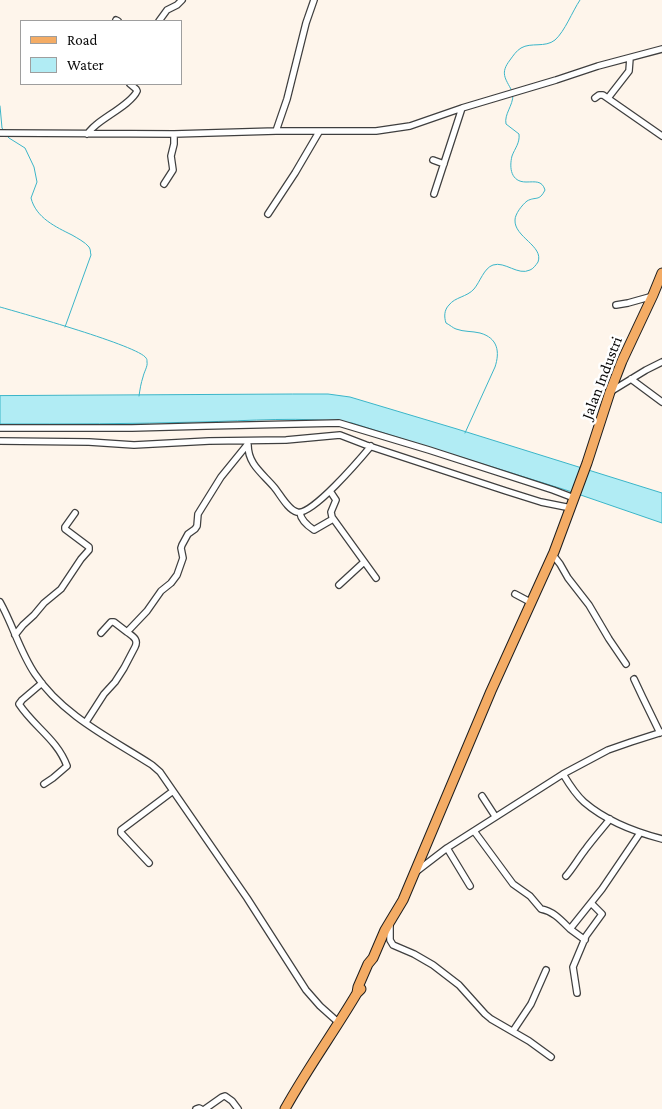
<!DOCTYPE html>
<style>
body{margin:0}
#map{position:relative;width:662px;height:1109px;overflow:hidden;background:#fef5eb;font-family:"Crimson Pro",serif}
canvas{display:block}
.legend{position:absolute;left:20px;top:20px;width:162px;height:65px;box-sizing:border-box;background:#fff;border:1px solid #9e9e9e;margin:0;padding:6px 9px;list-style:none;font-size:15px;color:#0c0c0c}
.legend li{display:flex;align-items:center;gap:10px;height:25px}
.legend b{width:25px;border:1px solid #9e9e9e}
</style>
<div id="map">
<canvas width="662" height="1109"></canvas>
<ul class="legend">
<li><b style="height:6px;background:#f4ac65"></b>Road</li>
<li><b style="height:14px;background:#b1ecf4"></b>Water</li>
</ul>
</div>
<script>
const g = document.querySelector('canvas').getContext('2d');
g.lineJoin = 'round';
function fillPath(path, color) {
  g.fillStyle = color;
  g.fill(path, 'evenodd');
}
function stroke(path, color, width, dash) {
  g.strokeStyle = color;
  g.lineWidth = width;
  g.lineCap = dash ? 'butt' : 'round';
  g.setLineDash(dash || []);
  g.stroke(path);
}
function write(font, color, halo, rows, align = 'center') {
  g.font = font + ' "Crimson Pro",serif';
  g.lineWidth = 5;
  g.setLineDash([]);
  g.textBaseline = 'middle';
  g.strokeStyle = halo;
  g.fillStyle = color;
  for (const [text, x, y, turn = 0] of rows) {
    g.save();
    g.translate(x, y);
    g.rotate((+turn || 0) * Math.PI / 180);
    g.textAlign = isNaN(turn) ? turn : align;
    if (halo) g.strokeText(text, 0, 0);
    g.fillText(text, 0, 0);
    g.restore();
  }
}
const water = new Path2D(`
 M293,394H328L350,397L457,429L662,493V523L569,491L352,423C302,416 250,421 199,422C133,424 66,424 0,424V396Z`);
const stream = new Path2D(`
 M512,91C505,78 500,73 510,60C513,56 516,51 521,48C531,42 545,48 555,40C565,31 572,12 580,0
 M0,106L2,128L5,132
 M6,135L9,138L25,148L34,167L37,182L31,198C36,218 56,227 72,235C77,238 85,242 89,247C91,250 90,252 91,255L65,327
 M0,307C21,313 139,346 146,358C147,359 147,360 147,362C148,366 144,372 143,377C141,383 140,389 139,396
 M465,433L495,367C500,352 498,338 480,333C472,331 464,332 456,329C453,328 450,325 446,323C444,317 444,310 449,305C455,297 467,297 474,289C480,282 484,268 493,265C505,261 518,276 530,270C533,269 536,265 538,262C544,246 514,237 515,220C515,214 522,205 527,201C536,196 539,202 545,190C542,180 535,182 526,182C511,182 509,168 512,156C515,148 520,143 519,134L506,124C504,114 513,106 513,95`);
const street = new Path2D(`
 M116,20L118,21
 M159,21L167,10L177,5L182,0
 M595,98L599,95H603L662,136
 M608,98L629,71L630,58
 M276,131L287,99L306,23L314,0
 M0,133L174,134L276,131H376L410,126L462,108L556,80L598,66L662,49
 M87,134C90,131 92,128 96,125C106,116 132,103 137,91L136,89L130,84
 M433,160L444,164
 M164,184L173,170L171,156L174,144V134
 M434,194L462,108
 M268,214L295,173L319,132
 M616,305L628,303L653,296
 M631,379L662,402
 M610,392L646,370L662,362
 M0,428H132L206,426L339,423L429,450L553,490L574,498
 M0,441L89,442L134,445L209,441L286,440L340,435L366,445L506,491L541,502L571,508
 M248,445C248,464 262,473 274,487C280,494 288,510 297,512C311,517 361,458 371,446
 M330,491L336,500L331,512L332,517L376,578
 M300,513C301,520 308,526 314,530L333,519
 M553,555L560,564L568,578L589,605L609,639L626,664
 M339,585L364,562
 M515,594L532,603
 M0,602C13,625 20,652 35,674C63,716 112,739 152,765L160,772L247,898L306,990L320,1006L339,1023
 M101,633L111,622H114L127,632
 M15,635L23,625L34,615L44,603L61,589L81,559L89,550V547L65,529V527L75,513
 M634,679L642,696L660,733
 M42,683L22,700L19,704C34,727 57,739 67,766L53,778L44,784
 M86,722L104,694L115,682L124,668L135,647C139,639 132,636 127,632L147,611L161,591L171,583L177,575L183,558L181,548L182,545L188,534L195,529L197,526L198,514L221,477L247,445
 M563,774C569,784 575,794 584,802C605,820 635,832 662,839
 M482,796L495,816
 M474,831L513,884L530,896L541,909C553,911 561,920 570,929L602,889L640,833
 M447,848L470,886
 M149,863L121,833V830L173,791
 M417,871L447,848L563,774L608,750L631,742L662,732
 M566,876C573,868 578,859 585,850C593,839 602,829 610,819
 M390,923V940L393,945L414,954L433,965L459,985L485,1014L491,1019L529,1041L551,1057
 M570,929L585,940
 M577,993L573,967L586,936L602,914L591,903
 M513,1031L531,1004L546,970
 M196,1109L199,1108L201,1109
 M205,1109L222,1097L225,1096L232,1101L238,1109`);
const primary = new Path2D(`
 M357,993L358,987L368,964L373,958L385,930L403,900L491,691L554,552L587,463L610,392L622,361L653,295L662,273
 M285,1109C307,1069 334,1032 357,993L361,989`);
const streetNames = [
 ["Jalan Industri",602,378,-69]
];
fillPath(water, '#b1ecf4');
stroke(water, '#3bb5c8', 1);
stroke(stream, '#3bb5c8', 1);
stroke(street, '#3f3f3f', 8);
stroke(primary, '#1d1d1d', 11);
stroke(street, '#fff', 5.5);
stroke(primary, '#f4ac65', 9);
write('16px', '#0c0c0c', '#fff', streetNames);
</script>
